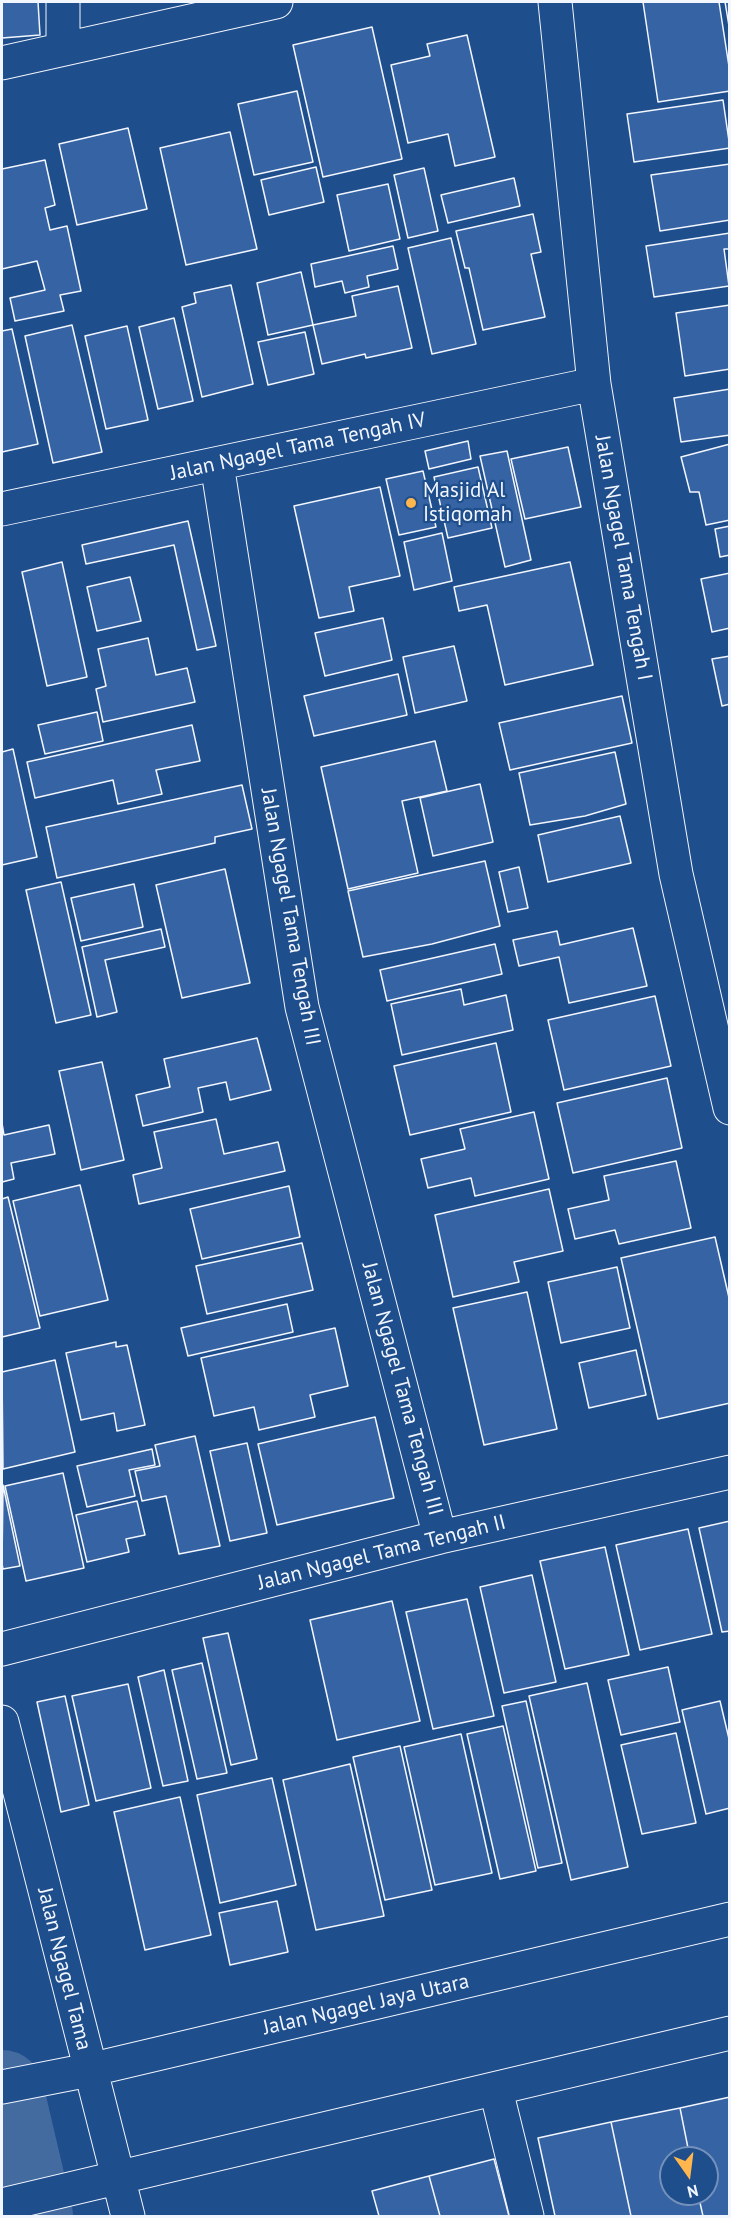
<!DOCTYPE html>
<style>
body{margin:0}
#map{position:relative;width:731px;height:2218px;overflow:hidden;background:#1f4e8c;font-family:"PT Sans",sans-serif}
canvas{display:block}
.frame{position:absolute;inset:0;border:3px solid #f2f6ff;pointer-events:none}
.north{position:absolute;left:659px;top:2146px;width:60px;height:60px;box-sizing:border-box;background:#1f4e8c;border:2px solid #7391ba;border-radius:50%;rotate:166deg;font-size:16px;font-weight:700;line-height:24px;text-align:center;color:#f2f6ff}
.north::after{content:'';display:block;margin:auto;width:21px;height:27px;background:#ffb74d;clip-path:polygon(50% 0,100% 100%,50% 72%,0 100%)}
</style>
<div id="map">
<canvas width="731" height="2218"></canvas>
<div class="frame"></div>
<div class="north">N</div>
</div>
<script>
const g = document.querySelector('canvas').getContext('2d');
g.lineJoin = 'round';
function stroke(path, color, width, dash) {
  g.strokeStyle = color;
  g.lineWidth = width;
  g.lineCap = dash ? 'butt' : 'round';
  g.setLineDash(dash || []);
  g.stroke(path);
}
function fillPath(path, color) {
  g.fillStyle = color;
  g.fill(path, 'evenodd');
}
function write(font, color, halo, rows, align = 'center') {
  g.font = font + ' "PT Sans",sans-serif';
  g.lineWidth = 4.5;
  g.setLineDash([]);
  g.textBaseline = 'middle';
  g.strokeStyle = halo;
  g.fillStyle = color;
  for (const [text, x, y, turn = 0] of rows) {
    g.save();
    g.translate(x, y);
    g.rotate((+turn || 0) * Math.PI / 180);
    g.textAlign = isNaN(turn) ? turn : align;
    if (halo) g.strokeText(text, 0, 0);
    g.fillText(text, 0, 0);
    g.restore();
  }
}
const river = new Path2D(`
 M2,2092L31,2216`);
const building = new Path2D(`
 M2,2H38L40,35L2,38Z
 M643,2H719L730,73V91L658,102Z
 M725,2H730V32Z
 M372,27L402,159L323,177L293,45Z
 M467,35L495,157L455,166L448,134L408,143L391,65L430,56L427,44Z
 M297,91L313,162L254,175L238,104Z
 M723,100L730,148L634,162L627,114Z
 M128,128L147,209L77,225L59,144Z
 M230,132L257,249L186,265L160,148Z
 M45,160L55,205L45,208L50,230L67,226L81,291L60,295L64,311L15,321L10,298L45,290L37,261L2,269V169Z
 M730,164V220L660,231L651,175Z
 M316,167L324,202L269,215L261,180Z
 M424,168L438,231L408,238L394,175Z
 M514,178L520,206L448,223L441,195Z
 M388,184L400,239L349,251L337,195Z
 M533,214L541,252L531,254L545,317L483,330L469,268H465L456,231Z
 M730,233V249H724L729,286L654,297L646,246Z
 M451,238L476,344L432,354L408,248Z
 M393,246L398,269L367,276L369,287L345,293L342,281L315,287L311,264Z
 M301,272L313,325L268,335L257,283Z
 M231,285L253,384L202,397L182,307L196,303L194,293Z
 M398,286L412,348L366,358L365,354L322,364L313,325L356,316L352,296Z
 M730,305V369L685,376L676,313Z
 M174,318L193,401L158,409L139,327Z
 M72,325L102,452L53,463L25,336Z
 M127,326L148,420L106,429L85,336Z
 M12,329L38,444L2,452V331Z
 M305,332L314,374L268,385L258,342Z
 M730,389V435L681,442L674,398Z
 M468,441L471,459L429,469L425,451Z
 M730,444V520L706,525L699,492H690L681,457Z
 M568,447L581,507L525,519L511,459Z
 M507,451L531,560L505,567L480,456Z
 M478,467L492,528L448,538L434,477Z
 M423,471L436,527L399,535L386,479Z
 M380,487L400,576L349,587L354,611L319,618L294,506Z
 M188,521L216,646L197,650L174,545L86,564L82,545Z
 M730,526V555L720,557L715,529Z
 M442,533L452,581L414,590L404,542Z
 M62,562L87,677L47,686L22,572Z
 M570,562L593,665L505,685L487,605L459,611L454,587Z
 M730,573V628L712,632L701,579Z
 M130,577L141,621L97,631L87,587Z
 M383,618L392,660L325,676L315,633Z
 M148,638L156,675L187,668L195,702L103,722L96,689L106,686L98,649Z
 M454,646L467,701L415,713L403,657Z
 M730,656V704L722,706L712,659Z
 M398,674L407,715L314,736L304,696Z
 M622,696L632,743L510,770L499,723Z
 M97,712L103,741L45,754L38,725Z
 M192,725L200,761L156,770L162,794L118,804L113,780L35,798L27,762Z
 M435,741L447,791L402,801L418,873L348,889L321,767Z
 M13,749L37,857L2,865V752Z
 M615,752L626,804L585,816L530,825L519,773Z
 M480,784L493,842L433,856L420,798Z
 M242,785L252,829L215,837V843L57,878L46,827Z
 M620,816L631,863L548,882L538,835Z
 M485,861L500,926L432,944L363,957L348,891Z
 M519,867L528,908L508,912L499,872Z
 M225,869L250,983L182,998L156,885Z
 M61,882L91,1015L56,1023L26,890Z
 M134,884L143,927L81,941L71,898Z
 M633,928L647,986L569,1003L559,957L519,966L513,940L557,931L560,945Z
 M161,929L165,947L105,960L117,1012L97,1017L82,947Z
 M495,944L502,974L387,1001L380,970Z
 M461,989L464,1005L506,995L513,1030L402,1055L391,1004Z
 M655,996L671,1066L564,1090L548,1020Z
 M257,1038L271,1090L230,1100L226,1082L198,1088L203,1112L143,1126L136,1095L170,1087L164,1059Z
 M496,1043L511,1112L410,1135L394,1066Z
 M102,1062L124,1160L81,1170L59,1071Z
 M667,1078L682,1148L573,1173L557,1103Z
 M534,1112L549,1179L475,1196L471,1178L428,1188L421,1159L465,1149L460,1129Z
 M216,1119L224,1154L278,1142L285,1171L139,1204L133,1175L162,1168L154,1132Z
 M2,1123L4,1135L49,1125L55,1154L11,1163L14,1179L2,1182Z
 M676,1161L691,1228L619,1244L615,1230L575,1239L568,1209L609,1200L604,1176Z
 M80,1185L108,1300L40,1316L13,1201Z
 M289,1186L300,1237L202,1259L190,1209Z
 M549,1189L563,1251L514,1262L519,1282L453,1297L435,1215Z
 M8,1197L40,1328L2,1337V1199Z
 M715,1237L730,1302V1403L658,1419L621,1258Z
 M302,1243L313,1290L207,1314L196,1266Z
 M617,1267L630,1328L561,1343L548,1282Z
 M527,1292L557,1429L484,1445L453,1308Z
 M287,1304L293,1332L188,1356L181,1328Z
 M335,1328L348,1386L310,1395L315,1417L259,1430L254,1407L214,1416L201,1358Z
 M116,1342V1347L127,1345L145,1425L117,1431L114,1413L81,1420L66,1353Z
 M636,1350L646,1395L589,1408L579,1363Z
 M55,1360L75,1452L3,1469L2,1372Z
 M375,1417L394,1498L277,1525L258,1444Z
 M195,1436L220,1546L179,1554L166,1496L142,1501L135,1471L160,1466L155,1445Z
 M247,1443L267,1533L230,1541L210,1451Z
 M152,1449L155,1465L129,1470L135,1496L87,1507L77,1466Z
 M63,1473L84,1568L26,1581L5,1486Z
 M3,1485L20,1566L3,1569L2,1564Z
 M137,1501L145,1535L126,1539L129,1552L87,1562L76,1515Z
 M730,1521V1631L722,1632L699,1528Z
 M688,1529L712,1634L640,1650L616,1545Z
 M605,1547L629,1655L565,1669L540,1561Z
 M532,1575L556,1682L504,1693L480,1587Z
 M467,1599L494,1716L433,1729L406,1612Z
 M392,1601L420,1721L337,1740L310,1620Z
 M228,1633L257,1759L231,1765L203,1638Z
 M202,1663L227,1773L197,1779L172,1670Z
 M668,1667L680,1722L621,1735L608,1680Z
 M164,1670L188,1781L163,1786L138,1677Z
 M587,1683L628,1867L571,1880L529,1696Z
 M128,1684L151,1788L96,1801L72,1696Z
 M65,1696L89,1805L61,1812L37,1702Z
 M526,1701L562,1863L538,1868L502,1706Z
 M720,1701L730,1743V1808L706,1814L682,1710Z
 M503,1726L536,1871L500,1879L467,1734Z
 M676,1733L696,1823L642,1834L621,1745Z
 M461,1734L492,1873L435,1885L404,1747Z
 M400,1746L432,1890L385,1900L353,1757Z
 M350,1764L384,1916L316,1930L283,1780Z
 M272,1778L296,1885L220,1903L197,1795Z
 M180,1797L211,1935L145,1950L114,1812Z
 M277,1901L288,1952L230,1965L219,1913Z
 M730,2097V2216H703L698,2194H707V2158H690L680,2108Z
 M680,2108L690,2158H671V2194H698L703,2216H631L611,2122Z
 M611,2122L631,2216H555L538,2138Z
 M494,2159L509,2216H440L429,2176Z
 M429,2176L440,2216H379L372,2191Z`);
const minor = new Path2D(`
 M63,2V49
 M555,2L594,384L676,874L730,1108
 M2,63L276,2
 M217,464L302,1007L440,1537
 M2,509L594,384
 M2,1649L440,1537L730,1472
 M2,1722L128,2216
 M2,2087L89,2070L730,1919
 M496,2090L527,2216
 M2,2205L730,2033`);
const markers = [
 [411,503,6,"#ffb74d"]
];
const streetNames = [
 ["Jalan Ngagel Tama Tengah IV",298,447,-12],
 ["Jalan Ngagel Tama Tengah I",623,558,80],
 ["Jalan Ngagel Tama Tengah III",290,917,80],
 ["Jalan Ngagel Tama Tengah III",402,1389,75],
 ["Jalan Ngagel Tama Tengah II",382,1553,-14],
 ["Jalan Ngagel Tama",64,1969,76],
 ["Jalan Ngagel Jaya Utara",366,2005,-13]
];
const poiNames = [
 ["Masjid Al",423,491],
 ["Istiqomah",423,515]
];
stroke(river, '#446ba0', 84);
fillPath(building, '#3563a3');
stroke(building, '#f2f6ff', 1.5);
stroke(minor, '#f2f6ff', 35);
stroke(minor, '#1f4e8c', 33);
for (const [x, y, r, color] of markers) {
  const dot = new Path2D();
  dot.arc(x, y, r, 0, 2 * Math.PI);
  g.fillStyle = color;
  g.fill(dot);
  stroke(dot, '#1f4e8c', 2);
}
write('21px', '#f2f6ff', '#1f4e8c', streetNames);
write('21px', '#f2f6ff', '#1f4e8c', poiNames, 'left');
</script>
